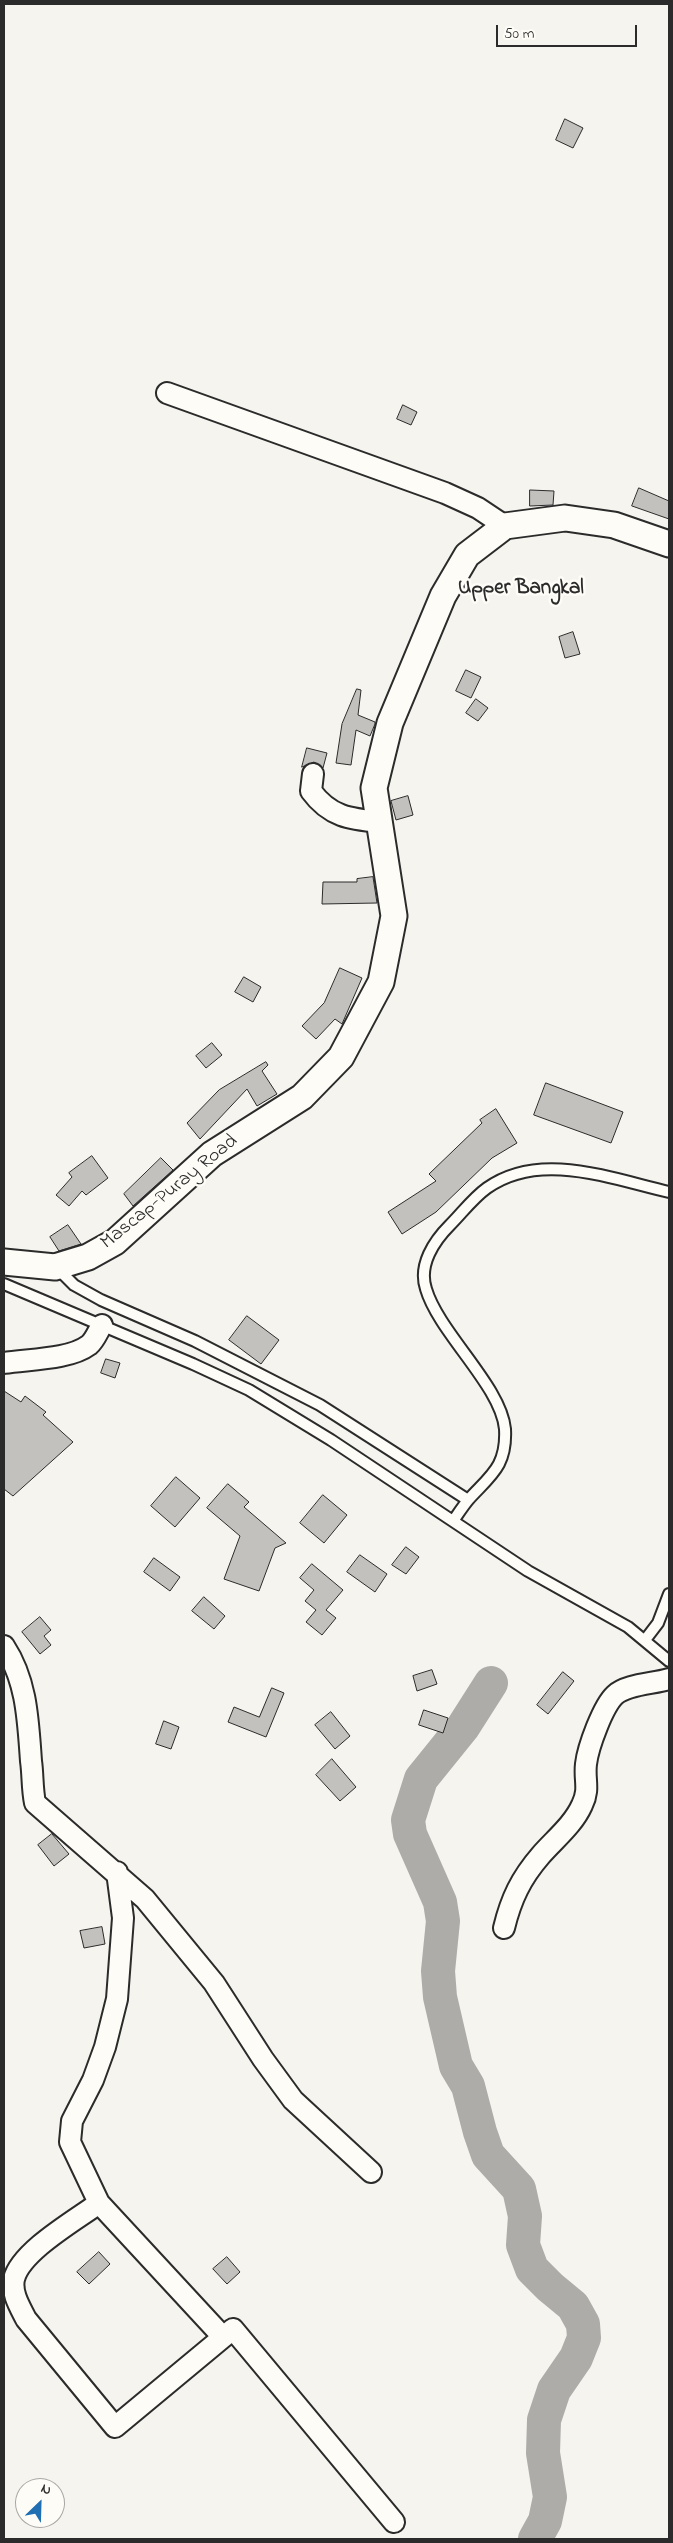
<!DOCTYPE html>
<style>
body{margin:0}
#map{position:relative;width:673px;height:2543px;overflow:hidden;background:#f5f4ef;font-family:"Indie Flower",sans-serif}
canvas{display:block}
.frame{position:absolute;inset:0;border:5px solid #2b2b2b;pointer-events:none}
.north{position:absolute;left:15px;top:2478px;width:50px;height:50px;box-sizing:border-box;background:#fdfcf7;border:1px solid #a9a8a5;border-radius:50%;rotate:24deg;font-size:14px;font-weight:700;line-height:20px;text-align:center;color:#2b2b2b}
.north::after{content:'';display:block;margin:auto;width:18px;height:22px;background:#1f6fb2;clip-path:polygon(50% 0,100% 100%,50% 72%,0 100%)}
.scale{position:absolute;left:496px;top:25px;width:141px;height:22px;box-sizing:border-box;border:2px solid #2b2b2b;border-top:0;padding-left:6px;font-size:15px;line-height:18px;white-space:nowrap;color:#2b2b2b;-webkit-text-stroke:4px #fdfcf7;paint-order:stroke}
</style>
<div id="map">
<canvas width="673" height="2543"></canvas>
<div class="frame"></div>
<div class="north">N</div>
<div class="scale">50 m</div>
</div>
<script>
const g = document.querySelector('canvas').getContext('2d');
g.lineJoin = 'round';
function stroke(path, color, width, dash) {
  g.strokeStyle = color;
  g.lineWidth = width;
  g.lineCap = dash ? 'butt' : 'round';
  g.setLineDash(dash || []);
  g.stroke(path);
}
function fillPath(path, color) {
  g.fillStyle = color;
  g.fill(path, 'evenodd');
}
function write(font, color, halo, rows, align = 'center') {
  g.font = font + ' "Indie Flower",sans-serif';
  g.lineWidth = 5;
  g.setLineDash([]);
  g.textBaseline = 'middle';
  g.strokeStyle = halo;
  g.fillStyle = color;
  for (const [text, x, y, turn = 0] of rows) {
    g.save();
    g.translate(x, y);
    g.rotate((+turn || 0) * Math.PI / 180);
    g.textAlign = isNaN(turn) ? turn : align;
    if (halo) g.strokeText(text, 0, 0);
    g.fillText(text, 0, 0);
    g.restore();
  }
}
const river = new Path2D(`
 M491,1683L463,1727L421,1779L408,1820L410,1834L440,1902L443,1921L438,1971L440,1997L456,2066L468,2086L480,2132L488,2155L519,2189L525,2216L523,2245L532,2269L550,2287L573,2306L583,2324L584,2338L576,2358L554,2390L544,2420L543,2453L550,2497L545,2521L535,2539`);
const building = new Path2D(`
 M565,119L583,128L573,148L556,140Z
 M403,405L417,412L411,425L397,419Z
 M639,488L669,501V519L632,506Z
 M530,490L554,491L553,505L530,506Z
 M573,632L580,654L565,658L559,637Z
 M466,670L481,677L471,698L456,691Z
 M357,689L361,690L358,715L375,722V724L370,736L356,730L351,765L336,763L342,724Z
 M476,699L488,708L478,721L466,713Z
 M307,748L327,753L323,768L314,762L302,767Z
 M408,796L413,815L396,820L391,801Z
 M373,877L377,903L322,904L323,882H357V879Z
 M340,968L362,978L342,1024L335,1019L316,1039L302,1026L324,1003Z
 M244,977L261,987L253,1002L235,992Z
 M212,1043L222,1055L206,1068L196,1056Z
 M266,1062L268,1065L262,1071L277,1094L257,1106L247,1089L200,1139L187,1123L219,1090Z
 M546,1083L623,1112L611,1143L534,1115Z
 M496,1109L517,1143L492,1158L436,1212L402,1234L388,1212L436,1181L429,1174L482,1123L480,1120Z
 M92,1156L108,1178L86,1195L82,1191L69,1206L56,1195L72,1177L69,1173Z
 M161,1158L173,1170L133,1206L124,1194Z
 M68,1225L81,1244L59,1251L50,1237Z
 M247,1316L279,1340L261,1364L229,1340Z
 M106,1359L120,1363L115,1378L101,1373Z
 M4,1391L21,1402L25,1396L46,1412L43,1415L73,1442L13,1496L4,1489Z
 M176,1477L200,1498L175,1527L151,1506Z
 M228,1484L249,1502L244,1507L286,1543L275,1548L259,1591L224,1579L240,1536L207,1508Z
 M323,1495L347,1515L324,1543L300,1523Z
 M406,1547L419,1557L406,1574L392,1565Z
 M360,1555L387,1574L375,1592L347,1572Z
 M154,1558L180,1577L170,1591L144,1572Z
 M312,1564L343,1590L326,1610L336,1618L322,1635L306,1622L316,1610L305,1601L314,1590L300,1578Z
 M204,1597L225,1616L214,1629L192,1611Z
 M40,1617L51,1630L44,1636L51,1645L40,1654L22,1632Z
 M432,1670L437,1684L417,1691L413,1676Z
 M563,1672L574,1681L548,1714L537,1705Z
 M272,1688L284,1693L266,1737L228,1722L234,1707L259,1717Z
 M424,1710L448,1718L443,1733L419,1725Z
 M331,1712L350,1736L335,1749L315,1725Z
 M164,1721L179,1727L171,1749L156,1744Z
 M332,1759L356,1787L340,1801L316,1775Z
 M52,1834L69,1854L54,1866L38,1845Z
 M102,1927L105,1944L84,1948L80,1931Z
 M99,2252L110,2264L89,2284L77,2272Z
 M227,2257L240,2272L227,2284L213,2269Z`);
const service = new Path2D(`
 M57,1268L74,1285L101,1300L195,1341L320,1405L468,1500
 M4,1284L193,1364L249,1390L331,1440L528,1571L628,1627L669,1661
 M453,1521C458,1514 463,1506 469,1499C491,1475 507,1466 505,1429C501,1386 439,1333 426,1289C418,1265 434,1241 450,1225C462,1213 473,1198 487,1188C540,1150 612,1179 669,1192
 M645,1640L658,1623L669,1594`);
const minor = new Path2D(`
 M167,393L445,493L478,508L505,526
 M313,774L311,791C330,817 350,819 380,822
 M4,1363C28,1359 69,1360 89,1345C95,1340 98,1331 102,1325
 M4,1646C27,1681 28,1720 31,1761C33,1775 32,1788 35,1803L145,1899L214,1983L263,2059L293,2100L371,2172
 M117,1872L123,1918L117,1999L105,2047L93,2080L72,2121L70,2142L99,2203L223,2337
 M504,1928C511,1899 521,1878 541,1855C555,1839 573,1825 582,1805C590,1789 584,1780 586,1764C588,1747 603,1706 615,1695C627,1684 653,1684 669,1679
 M99,2203C76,2220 21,2251 14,2279C11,2293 20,2307 26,2319L115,2427L233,2329L394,2522`);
const tertiary = new Path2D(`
 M4,1262L55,1267L88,1257L115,1242L212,1154L302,1097L341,1057L381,982L394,916L374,788L390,723L443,596L467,555L505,526L565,518L614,525L669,544`);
const streetNames = [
 ["Mascap-Puray Road",170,1193,-39]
];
const neighbourhoodNames = [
 ["Upper Bangkal",521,590]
];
stroke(river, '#adaca9', 34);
fillPath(building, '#c2c1be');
stroke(building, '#2b2b2b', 1);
stroke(service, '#2b2b2b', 14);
stroke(minor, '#2b2b2b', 24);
stroke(tertiary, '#2b2b2b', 29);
stroke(service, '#fdfcf7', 10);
stroke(minor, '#fdfcf7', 20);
stroke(tertiary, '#fdfcf7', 25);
write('20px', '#2b2b2b', '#fdfcf7', streetNames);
write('bold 21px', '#2b2b2b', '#fdfcf7', neighbourhoodNames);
</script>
